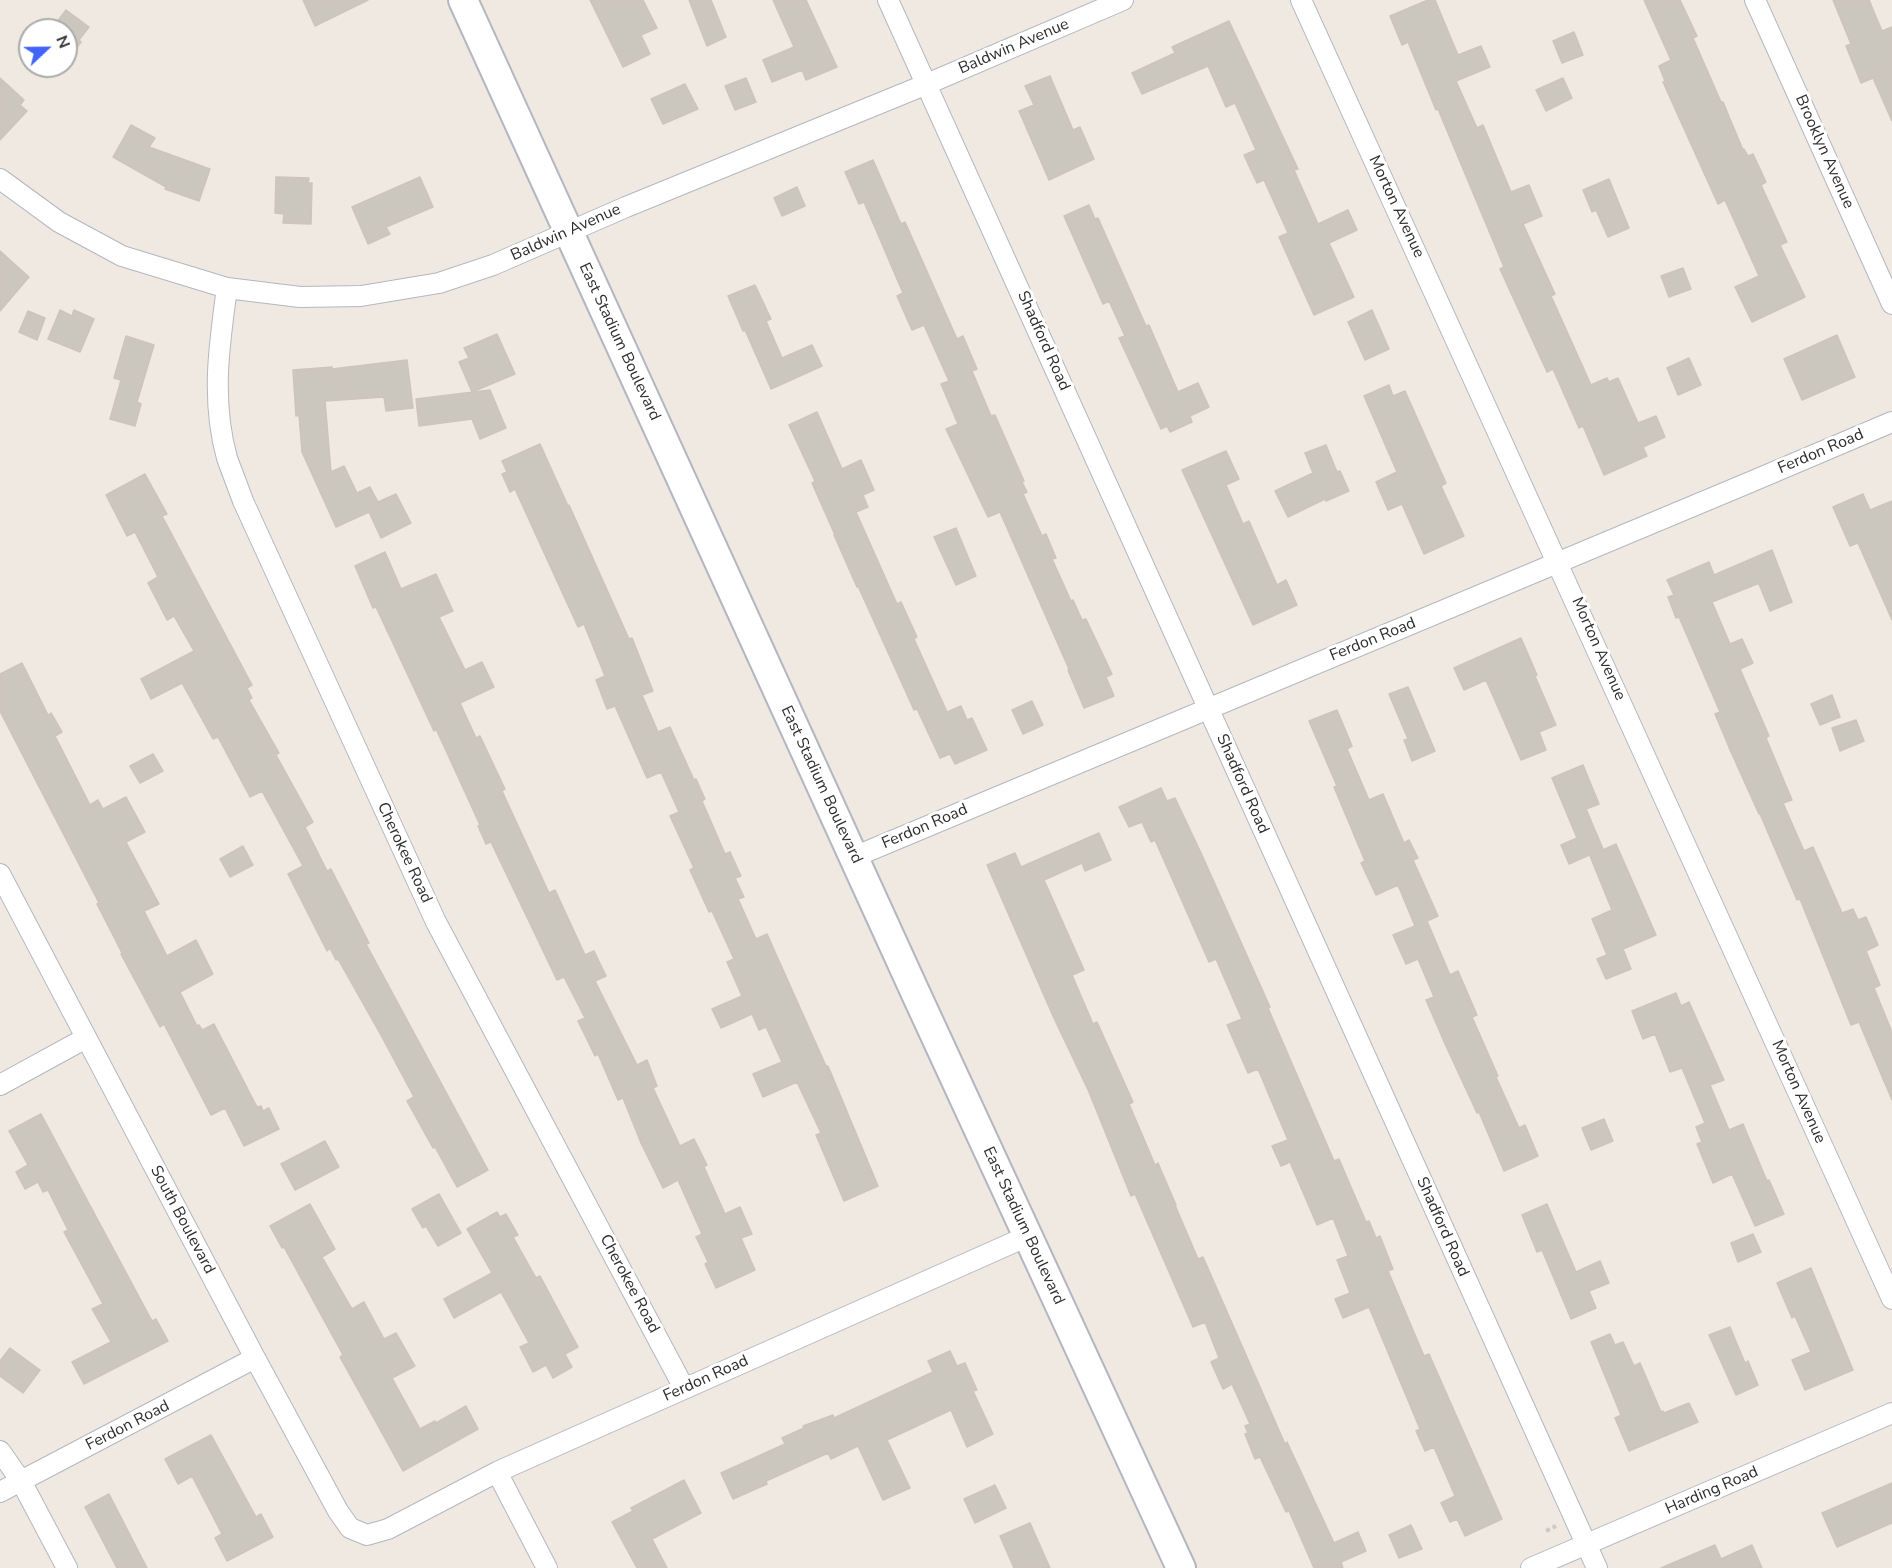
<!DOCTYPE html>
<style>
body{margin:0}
#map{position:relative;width:1892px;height:1568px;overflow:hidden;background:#efe9e1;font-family:"Nunito Sans",sans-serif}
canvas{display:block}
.north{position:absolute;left:18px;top:18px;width:60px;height:60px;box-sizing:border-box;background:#fff;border:2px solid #ababab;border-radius:50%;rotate:68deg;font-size:16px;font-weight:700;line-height:24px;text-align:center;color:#2e2e2e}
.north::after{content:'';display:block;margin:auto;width:21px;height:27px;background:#4264fb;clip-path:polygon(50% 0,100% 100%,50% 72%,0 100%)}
</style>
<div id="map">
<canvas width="1892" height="1568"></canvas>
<div class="north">N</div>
</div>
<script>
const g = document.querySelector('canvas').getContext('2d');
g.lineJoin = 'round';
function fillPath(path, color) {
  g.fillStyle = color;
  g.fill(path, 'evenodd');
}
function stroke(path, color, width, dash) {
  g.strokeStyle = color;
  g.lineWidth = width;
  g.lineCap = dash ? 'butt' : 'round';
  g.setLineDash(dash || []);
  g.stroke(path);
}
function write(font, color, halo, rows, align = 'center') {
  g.font = font + ' "Nunito Sans",sans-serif';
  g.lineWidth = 6;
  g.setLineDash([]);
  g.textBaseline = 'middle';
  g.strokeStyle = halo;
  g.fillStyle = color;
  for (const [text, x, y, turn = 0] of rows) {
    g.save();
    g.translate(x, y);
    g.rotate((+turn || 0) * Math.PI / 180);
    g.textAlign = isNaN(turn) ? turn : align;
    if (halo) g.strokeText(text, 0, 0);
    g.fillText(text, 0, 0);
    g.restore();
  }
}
const building = new Path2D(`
 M303,0H368L315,26Z
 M590,0H643L657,28L641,35L650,54L623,67Z
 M689,0H711L726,37L707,46Z
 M773,0H806L837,67L806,80L802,70L772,82L763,60L794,47Z
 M1428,0H1435L1458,55L1481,46L1490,67L1456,81L1477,128L1483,125L1511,192L1529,185L1542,216L1523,224L1555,294L1551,296L1591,385L1607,378L1609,382L1618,378L1638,423L1656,416L1665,437L1643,447L1647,456L1604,475L1583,426L1579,428L1553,369L1547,372L1500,269L1504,267L1438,109L1436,110L1408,42L1402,45L1390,16Z
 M1644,0H1680L1697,36L1693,38L1721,102H1723L1743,150L1744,149L1748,156L1753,154L1766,182L1761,185L1787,242L1780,245L1805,297L1752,322L1735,287L1759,276L1725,200L1718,204L1663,82L1665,81L1659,66L1671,60Z
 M1833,0H1869L1882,31L1892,27V121L1873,78L1861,83L1846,46L1851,44Z
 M66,10L89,27L79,40L81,42L66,62V30H51Z
 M1229,21L1298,169L1294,170L1318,224L1348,210L1357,230L1329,243L1354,297L1314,315L1279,237L1288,233L1264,180L1257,183L1244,155L1256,150L1235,103L1226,107L1208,66L1142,94L1132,73L1175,53L1172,47Z
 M1574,32L1583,55L1562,63L1553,41Z
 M1050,76L1073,130L1080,127L1094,159L1049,180L1019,111L1034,105L1025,86Z
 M0,78L24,100L20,105L27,111L0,140Z
 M746,78L756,102L735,110L725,86Z
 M1563,78L1572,98L1546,111L1536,90Z
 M685,84L698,109L663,124L651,99Z
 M131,125L155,138L149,147L210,169L199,201L165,189L166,187L113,157Z
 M873,160L901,224L905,222L957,339L963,336L977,369L972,371L991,416L995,415L1024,481L1022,482L1027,492L1023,494L1042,536L1046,534L1056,558L1052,559L1071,601L1073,600L1082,620L1086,619L1112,674L1106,677L1114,696L1084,708L1068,670L1069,669L1000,512L988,517L946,429L958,424L941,384L949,381L924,325L912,330L897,296L903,293L864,202L859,204L845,172Z
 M276,177L309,178L308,183H312L311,224L283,223L284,214L275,213Z
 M420,177L433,207L386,227L390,234L368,244L352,207Z
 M1609,179L1629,228L1608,237L1596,210L1592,212L1583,190Z
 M797,187L805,206L782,216L774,198Z
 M1089,205L1095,219L1098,218L1146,326L1149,325L1178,392L1198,383L1209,407L1190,416L1192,422L1170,432L1167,426L1161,429L1119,338L1125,336L1109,301L1103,304L1064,216Z
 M0,251L29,277L0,311Z
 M1683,268L1691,289L1669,297L1661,276Z
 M755,285L771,319L766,321L782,358L812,345L822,366L771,389L745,330L743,331L728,296Z
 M60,310L72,316L74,310L94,319L80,352L48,339Z
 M1372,310L1389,349L1365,360L1348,322Z
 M28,311L45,318L37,340L19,332Z
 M497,334L515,374L472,392L459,362L469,358L464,348Z
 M1837,335L1855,377L1802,400L1784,359Z
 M126,336L154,345L137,402L141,404L135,426L110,419L121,380L114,378Z
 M1689,358L1701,385L1678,395L1667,368Z
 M407,360L413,408L386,411L384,397L325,401L331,472L344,466L357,493L370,487L378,502L396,494L411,523L381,538L369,512L336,527L302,452L299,415L296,416L293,370L332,367V369Z
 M1389,385L1393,396L1405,391L1446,483L1441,486L1464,536L1424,554L1402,504L1388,510L1376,482L1397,472L1364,396Z
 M490,390L506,428L480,439L472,419L419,426L416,399Z
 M817,412L842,469L861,460L874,490L863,495L868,507L856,512L897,604L901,602L917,637L914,639L947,712L961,706L967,720L972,718L987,750L955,764L950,754L940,758L917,709L914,710L858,586L857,587L834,535H835L812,483L815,481L789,425Z
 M540,444L568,506L569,505L629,639L632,638L653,691L642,695L658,732L670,727L694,780L696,779L705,799L702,801L725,854L730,852L741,876L735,878L744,897L738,899L756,939L767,934L826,1066H828L878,1186L844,1201L816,1135L821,1133L797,1082L763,1097L753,1074L782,1062L766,1027L759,1030L752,1014L721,1028L712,1009L742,996L727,962L734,959L712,911L709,912L690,870L694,868L670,816L679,812L661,772L647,778L615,706L607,709L596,680L605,676L584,624L578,627L515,489L510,492L502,474L507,472L502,461Z
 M1326,445L1337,472L1340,471L1349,491L1326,501L1325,499L1288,517L1275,491L1313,473L1305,453Z
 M1226,451L1239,479L1226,485L1243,524L1249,521L1277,585L1286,580L1297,605L1253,625L1182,470Z
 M145,474L167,514L162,516L252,685L247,688L252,698L249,700L279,753L276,755L313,822L305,827L327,871L331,869L369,943L366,944L488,1170L457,1187L435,1147L433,1148L407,1101L414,1097L382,1037L338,959L336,960L330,948L327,951L288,874L303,866L262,791L250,797L218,737L213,739L182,683L151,699L141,679L194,651L174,616L167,620L148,583L158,577L135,532L127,536L106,495Z
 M1863,494L1870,510L1892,501V620L1858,543L1850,546L1833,507Z
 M956,528L976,576L956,585L934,537Z
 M1772,550L1792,602L1770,611L1759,584H1757L1712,602L1730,644L1742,639L1753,663L1740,669L1769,736L1766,738L1792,800L1783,803L1804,851L1813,847L1842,913L1853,909L1858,920L1866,917L1878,945L1866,951L1880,985L1874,988L1892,1032V1100L1859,1022L1851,1025L1800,899L1797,900L1760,814H1759L1731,752L1715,714L1720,712L1679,617L1676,618L1668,597L1674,595L1667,580L1709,562L1714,575Z
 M385,552L401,589L436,574L453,611L439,617L465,670L482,662L494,687L460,703L476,738L480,736L505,789L502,791L549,893L555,890L585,955L594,951L606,976L595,981L637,1065L647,1060L657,1086L653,1088L680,1146L694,1139L707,1165L704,1167L725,1214L740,1207L752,1234L741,1238L755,1270L716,1288L705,1264L708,1262L696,1237L702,1234L678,1180L663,1188L641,1143L623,1098L618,1100L598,1054L595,1056L578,1021L585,1018L564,977L557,980L491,842L486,844L478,826L480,825L448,755L436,729L434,731L376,607L373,608L355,566Z
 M1521,638L1537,675L1535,676L1556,725L1539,732L1546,750L1521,760L1486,680L1464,690L1454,668Z
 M22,663L48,715L51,713L62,732L55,736L90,805L98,800L103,809L126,797L145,832L126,842L159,904L144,911L167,956L196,940L213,974L180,992L197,1026L199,1025L202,1030L214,1024L257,1107L261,1106L263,1111L269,1108L279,1129L244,1146L225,1108L211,1115L164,1024L160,1027L121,954L122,953L97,904L99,903L0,711V674Z
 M1408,687L1435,751L1412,761L1404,740L1408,739L1389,694Z
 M1832,695L1840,717L1820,725L1811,704Z
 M1032,701L1043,725L1023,734L1012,710Z
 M1337,710L1352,746L1347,749L1369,800L1383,794L1404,843L1409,840L1418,858L1413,860L1438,916L1427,921L1450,975L1458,971L1477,1015L1472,1017L1498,1076L1496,1077L1519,1128L1525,1125L1538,1156L1504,1171L1479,1112L1477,1113L1446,1046L1426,1000L1434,997L1418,959L1406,964L1393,935L1415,926L1398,885L1376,895L1361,863L1365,861L1334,787L1337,786L1309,721Z
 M1856,720L1864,741L1840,751L1832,728Z
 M153,754L163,771L140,783L130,766Z
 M1583,765L1599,804L1586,809L1603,849L1569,864L1561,845L1577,838L1552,778Z
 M1161,788L1167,801L1175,798L1201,853L1270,1007L1268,1008L1334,1161L1339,1159L1366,1222L1369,1221L1376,1238L1380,1236L1393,1269L1388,1271L1424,1356L1429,1354L1502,1519L1465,1536L1457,1519L1450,1522L1441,1503L1455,1496L1434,1447L1425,1451L1416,1431L1420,1429L1369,1307L1343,1318L1335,1299L1350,1293L1337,1260L1348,1256L1333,1218L1317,1225L1290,1162L1281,1166L1272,1146L1288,1140L1258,1069L1248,1073L1227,1025L1242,1019L1216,959L1209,962L1155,840L1151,842L1142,822L1129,827L1119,807Z
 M1099,833L1111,860L1085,871L1082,863L1044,880L1084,970L1072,975L1093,1024L1097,1022L1133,1102L1129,1104L1155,1165L1158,1163L1176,1205H1175L1198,1259L1203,1257L1285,1444L1287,1442L1334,1543L1358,1532L1366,1551L1341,1562L1343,1568H1314L1289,1511L1286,1512L1260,1457L1255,1459L1245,1434L1248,1433L1245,1426L1250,1424L1232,1384L1223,1389L1211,1362L1219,1358L1205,1322L1193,1327L1135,1194L1131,1196L1089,1092L1053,1016L987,865L1015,853L1021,867Z
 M1616,844L1656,935L1623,949L1631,969L1606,979L1597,959L1607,955L1592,919L1612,910L1590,856Z
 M243,846L253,865L230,877L220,859Z
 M1676,993L1681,1006L1689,1002L1724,1080L1710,1085L1729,1130L1743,1124L1767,1181L1769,1180L1784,1214L1755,1226L1732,1174L1713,1183L1697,1144L1702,1142L1696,1127L1705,1123L1682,1068L1670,1072L1655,1034L1643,1039L1632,1011Z
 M41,1114L152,1321L156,1319L168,1341L84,1384L72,1362L111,1342L92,1309L103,1304L64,1232L68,1230L48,1190L43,1192L38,1182L25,1189L16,1172L28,1165L9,1131Z
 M1604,1119L1613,1141L1591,1150L1582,1128Z
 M325,1141L339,1167L295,1190L281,1164Z
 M439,1194L461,1233L438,1246L426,1226L423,1228L412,1209Z
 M310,1204L335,1249L322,1257L352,1309L364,1302L384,1339L396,1333L415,1366L392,1378L420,1429L435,1421L436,1423L466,1406L478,1429L403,1471L340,1357L343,1355L284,1247L282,1248L270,1226Z
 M1547,1204L1576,1272L1600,1261L1609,1283L1589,1291L1596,1308L1571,1319L1542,1250L1537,1252L1522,1215Z
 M497,1212L500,1217L506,1214L518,1235L513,1237L536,1278L540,1276L578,1347L565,1354L572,1367L553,1378L546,1365L533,1372L520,1347L529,1343L501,1292L454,1318L444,1299L492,1273L467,1229Z
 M1753,1234L1761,1252L1738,1262L1731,1243Z
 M1811,1268L1853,1370L1805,1390L1792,1360L1811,1352L1795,1316L1792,1318L1777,1283Z
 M1730,1327L1745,1363L1748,1361L1758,1385L1736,1395L1709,1335Z
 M1610,1334L1615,1345L1623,1342L1634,1366L1640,1363L1661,1412L1663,1411L1664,1413L1689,1403L1698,1422L1629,1451L1615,1418L1621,1415L1591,1342Z
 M10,1348L40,1370L23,1393L0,1376V1361Z
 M950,1351L957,1366L965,1363L977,1390L973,1391L993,1434L967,1447L951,1410L887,1440L910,1488L883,1500L858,1446L831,1459L828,1453L766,1481L767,1484L733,1499L721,1473L785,1444L782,1438L804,1428L803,1426L833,1415L834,1418L933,1372L928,1361Z
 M211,1435L256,1517L261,1514L273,1537L227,1561L215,1538L222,1534L192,1476L178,1484L165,1459Z
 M684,1480L701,1513L652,1539L667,1568H637L612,1522L633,1511L631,1508Z
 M1892,1483V1523L1837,1547L1822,1513Z
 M995,1485L1006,1508L975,1523L964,1499Z
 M109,1494L147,1568H117L85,1507Z
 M1030,1523L1050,1568H1014L1000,1536Z
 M1411,1525L1422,1549L1399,1558L1389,1535Z
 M1715,1545L1721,1559L1752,1545L1762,1568H1661Z`);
const path = new Path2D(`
 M1546,1531L1556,1526`);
const street = new Path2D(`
 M888,0L1597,1568
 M1301,0L1892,1299
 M1755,0L1892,304
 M0,179L59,222L122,256L227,288L300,297L361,296L439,283L493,265L626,207L927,84L1123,0
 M227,288C219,345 211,401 227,458C232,472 238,487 243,501L436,922L684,1388
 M854,857C1200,711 1547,569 1892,422
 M0,874L255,1358L338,1511L350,1528L367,1535L388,1529L497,1472L1028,1236
 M0,1085L86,1038
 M0,1451L21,1481L67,1568
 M497,1472L547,1568
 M0,1492L255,1358
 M1531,1568L1892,1413`);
const secondary = new Path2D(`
 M463,0L916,994L1181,1568`);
const streetNames = [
 ["Baldwin Avenue",1014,47,-23],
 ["Brooklyn Avenue",1824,152,66],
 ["Morton Avenue",1396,207,65],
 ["Baldwin Avenue",566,233,-24],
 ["Shadford Road",1043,341,66],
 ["East Stadium Boulevard",619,342,65],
 ["Ferdon Road",1821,452,-23],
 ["Ferdon Road",1373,640,-22],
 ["Morton Avenue",1598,649,66],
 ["Shadford Road",1242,784,66],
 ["East Stadium Boulevard",821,785,65],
 ["Ferdon Road",925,827,-23],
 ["Cherokee Road",404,853,65],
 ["Morton Avenue",1798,1092,66],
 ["South Boulevard",182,1220,62],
 ["East Stadium Boulevard",1023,1226,65],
 ["Shadford Road",1442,1227,66],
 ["Cherokee Road",629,1284,62],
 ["Ferdon Road",706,1379,-24],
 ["Ferdon Road",128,1426,-27],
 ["Harding Road",1712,1491,-23]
];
fillPath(building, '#cbc7bf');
stroke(building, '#cbc5ba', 1.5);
stroke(street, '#b4b7c1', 22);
stroke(secondary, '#b4b7c1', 32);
stroke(path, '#c9c9c9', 4, [4.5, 3]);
stroke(street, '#fff', 20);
stroke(secondary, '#fff', 28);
write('16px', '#2e2e2e', '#fff', streetNames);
</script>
